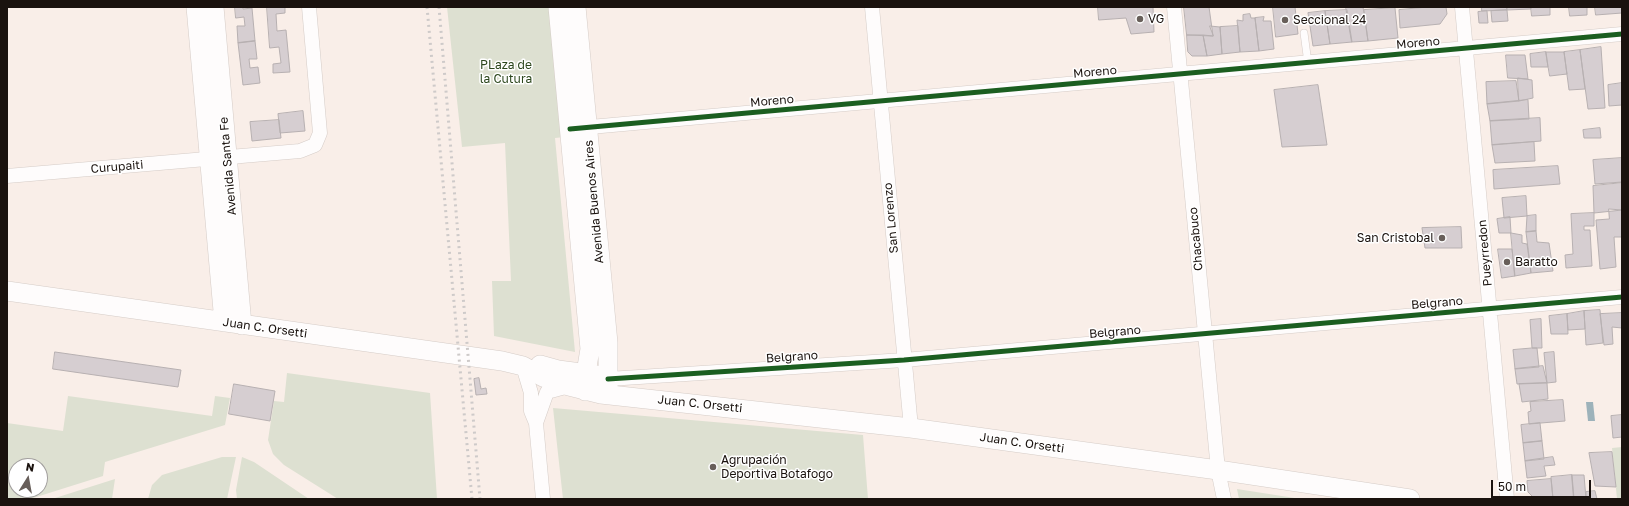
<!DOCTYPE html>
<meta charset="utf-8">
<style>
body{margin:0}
#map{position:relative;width:1629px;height:506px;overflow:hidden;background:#f9eee8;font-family:"Golos Text",sans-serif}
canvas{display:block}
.frame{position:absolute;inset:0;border:8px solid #1a120e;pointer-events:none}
.north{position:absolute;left:8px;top:458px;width:40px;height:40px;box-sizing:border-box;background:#fff;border:1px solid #a3a09f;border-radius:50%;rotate:11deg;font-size:11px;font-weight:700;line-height:16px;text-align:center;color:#1a120e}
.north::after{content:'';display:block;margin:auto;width:14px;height:18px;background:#685f5a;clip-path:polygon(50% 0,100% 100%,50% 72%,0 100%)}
.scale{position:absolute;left:1491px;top:480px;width:100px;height:18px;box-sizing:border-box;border:2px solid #1a120e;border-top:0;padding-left:5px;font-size:12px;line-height:14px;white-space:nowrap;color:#1a120e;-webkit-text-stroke:3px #fff;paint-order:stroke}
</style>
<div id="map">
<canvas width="1629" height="506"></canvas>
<div class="frame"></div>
<div class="north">N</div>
<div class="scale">50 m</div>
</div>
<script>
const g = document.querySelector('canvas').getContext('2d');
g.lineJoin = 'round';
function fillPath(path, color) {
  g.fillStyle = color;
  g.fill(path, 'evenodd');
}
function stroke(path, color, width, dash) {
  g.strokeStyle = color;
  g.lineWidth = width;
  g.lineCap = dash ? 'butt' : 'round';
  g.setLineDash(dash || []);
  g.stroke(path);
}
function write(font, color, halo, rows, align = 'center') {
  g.font = font + ' "Golos Text",sans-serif';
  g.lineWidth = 3;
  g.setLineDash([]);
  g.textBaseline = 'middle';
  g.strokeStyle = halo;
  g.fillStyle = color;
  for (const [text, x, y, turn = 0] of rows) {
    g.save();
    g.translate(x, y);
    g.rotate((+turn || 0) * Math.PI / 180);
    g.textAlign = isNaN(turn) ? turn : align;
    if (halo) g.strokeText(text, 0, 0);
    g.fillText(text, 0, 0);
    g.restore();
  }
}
const green = new Path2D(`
 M447,7H551L565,137L555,138L575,352L494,336L492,281H511L505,143L462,147Z
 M287,373L430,393L437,499H338L284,465L273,454L268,440L274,401L284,402Z
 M68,396L212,416L215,396L230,398L225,425L105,462L103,476L30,499H7V423L63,431ZM16,466H40V490H16Z
 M553,408L863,435L868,499H563Z
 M1622,447V499H1617L1612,448Z
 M222,457H236L227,499H148L152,485L162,475Z
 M242,457L254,462L309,499H237L236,490Z
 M115,479L112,499H52Z
 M1237,489L1301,499H1239Z`);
const water = new Path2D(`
 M1586,402H1593L1595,421H1588Z`);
const building = new Path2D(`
 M235,7H243V9L252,8L255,41L238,43L237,26H245L244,17L236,18Z
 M267,7H285V13L276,14L277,31L286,30L290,72L273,73V64L281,63L279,47L270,48Z
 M1098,7H1153L1154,32L1131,34L1126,18L1099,20Z
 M1184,7H1209L1213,36L1187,35Z
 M1273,7H1295L1298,34L1276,37Z
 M1346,7H1363L1368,41L1352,42Z
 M1428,7H1446L1447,14L1440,24L1400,28L1399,10Z
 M1482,7H1507V10L1482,11Z
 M1507,7H1531V9L1507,10Z
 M1531,7H1550V15L1532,16Z
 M1569,7H1587V15L1570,16Z
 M1595,7H1622V13L1596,15Z
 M1395,8L1398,38L1368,41L1364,10Z
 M1347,10L1352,42L1330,44L1325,11Z
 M1507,10L1508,21L1492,22L1491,11Z
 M1325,11L1330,44L1313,46L1308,13Z
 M1487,11L1488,23H1479L1478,12Z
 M1250,14L1251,18H1255L1259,51L1240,52L1237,20L1243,21V15Z
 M1264,17L1263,21H1271L1274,49L1259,51L1255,18Z
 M1210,26L1220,27L1222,54L1207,56L1203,35L1213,36Z
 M1238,26L1240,52L1222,54L1220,27Z
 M1187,35H1203L1207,56H1192L1188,52Z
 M255,41L257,59H249L250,68L258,67L260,83L243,85L238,43Z
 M1601,47L1605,108L1588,109L1580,50Z
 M1580,50L1585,89L1569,90L1564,52Z
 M1546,52L1548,67H1531L1530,54Z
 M1546,52H1564L1567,74L1550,76Z
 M1506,55H1525L1528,79L1508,78Z
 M1518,78L1532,80L1533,98L1519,101Z
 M1516,81L1519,101L1487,104L1486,82Z
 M1622,83V105L1609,106L1608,85Z
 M1318,85L1327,145L1282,147L1274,90Z
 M1528,100L1529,119L1490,121L1487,104Z
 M303,111L305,131L280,133L278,114Z
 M1540,118L1541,141L1492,145L1490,121Z
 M279,120L281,138L252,141L250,122Z
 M1600,128L1601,138H1584L1583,130Z
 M1534,142L1535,161L1495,163L1492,145Z
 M1622,158V182L1595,184L1593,160Z
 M1558,166L1560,184L1494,189L1493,170Z
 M1622,183V210L1594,213L1593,186Z
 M1526,196L1527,216L1504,218L1502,198Z
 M1609,209L1622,210V237H1614L1616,267L1600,269L1596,220L1609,219Z
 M1594,213V226H1584V230H1590L1592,266L1566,268L1565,255L1573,254L1571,214Z
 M1536,215V231L1526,232L1527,216Z
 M1510,217L1511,233H1499L1497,219Z
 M1461,227L1462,248H1425L1422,228Z
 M1536,231L1537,242L1549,243L1553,271L1531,273L1526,232Z
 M1511,233L1522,235V243L1527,244L1531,273L1515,276Z
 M1498,249H1512L1515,276L1502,278Z
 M1600,310L1603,343L1586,345L1584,311Z
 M1584,311L1585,329L1568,330L1567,314Z
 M1622,313V328L1612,327L1613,344L1604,345L1600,314Z
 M1567,314L1568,334H1551L1549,316Z
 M1541,319L1542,348H1532L1530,320Z
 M1532,348H1537L1539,367L1515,369L1513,350Z
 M55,352L181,370L178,387L53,369Z
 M1554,352L1556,382L1547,383L1544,353Z
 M1543,366L1547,383L1517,384L1515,369Z
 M479,378L481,389L486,388L487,394L476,395L474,379Z
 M1547,383L1548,399L1522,402L1519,384Z
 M234,384L275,391L270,421L229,414Z
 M1563,400L1565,421L1529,424L1528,412L1531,411L1530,402Z
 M1622,415V437L1613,438L1611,416Z
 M1540,423L1542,441L1523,443L1521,425Z
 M1542,441L1544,459L1525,461L1523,443Z
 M1612,452L1616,487L1595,486L1589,453Z
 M1553,457L1555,465L1544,466L1546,476L1527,478L1525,461Z
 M1572,475H1584L1586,499H1574Z
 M1572,475L1574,499H1566V498L1553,499L1551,477Z
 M1551,479L1553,499L1533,497L1528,492L1527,481Z
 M1595,491L1597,499H1586V492Z`);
const lane = new Path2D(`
 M1304,33L1308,63`);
const street = new Path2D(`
 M872,7L911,428
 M1174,7L1218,470L1224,499
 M1462,7L1507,499
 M579,128L1622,34
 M7,176L300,151L315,145L320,133L309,7
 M523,366L531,393V411L536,423L543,499
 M608,379L904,360L1622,297
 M536,423L547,392L569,386`);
const secondary = new Path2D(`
 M196,7L224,322
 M214,7L242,325
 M558,7L590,349L586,373L582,384L585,391
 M576,7L608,343V386L605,391L601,394
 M7,291L502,361L523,366L543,377L569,386L601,394L911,428L1218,470L1410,499
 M540,365L558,370L596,375`);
const rail = new Path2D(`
 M427,7L472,499
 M439,7L480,499`);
const cycleway = new Path2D(`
 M570,129L1622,34
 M608,379L904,360L1622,297`);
const markers = [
 [1140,19,4,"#685f5a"],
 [1285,20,4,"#685f5a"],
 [1442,238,4,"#685f5a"],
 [1507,262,4,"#685f5a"],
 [713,467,4,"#685f5a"]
];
const poiNames = [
 ["VG",1148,19],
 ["Seccional 24",1293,20],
 ["San Cristobal",1434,238,"right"],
 ["Baratto",1515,262],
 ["Agrupación",721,460],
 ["Deportiva Botafogo",721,474]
];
const streetNames = [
 ["Moreno",1418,43,-5],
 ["Moreno",1095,72,-5],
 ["Moreno",772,101,-5],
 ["Avenida Santa Fe",228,166,-95],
 ["Curupaiti",117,167,-5],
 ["Avenida Buenos Aires",594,202,-95],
 ["San Lorenzo",891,218,-95],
 ["Chacabuco",1196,239,-95],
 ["Pueyrredon",1485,253,-95],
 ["Belgrano",1437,303,-5],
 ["Juan C. Orsetti",265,328,8],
 ["Belgrano",1115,332,-5],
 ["Belgrano",792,357,-4],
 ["Juan C. Orsetti",700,404,6],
 ["Juan C. Orsetti",1022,443,8]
];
const parkNames = [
 ["PLaza de",506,65],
 ["la Cutura",506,79]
];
fillPath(green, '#dde0d1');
fillPath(water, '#9db2ba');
fillPath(building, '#d6ced1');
stroke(building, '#b7b0b1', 1);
stroke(lane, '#d5ccc7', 8);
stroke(street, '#d5ccc7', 15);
stroke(secondary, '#d5ccc7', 20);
stroke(lane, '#fefcfc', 7);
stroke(street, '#fefcfc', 14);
stroke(secondary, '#fefcfc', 19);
stroke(rail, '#cecac9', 3, [2, 4]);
stroke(cycleway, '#1b5e20', 5);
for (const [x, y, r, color] of markers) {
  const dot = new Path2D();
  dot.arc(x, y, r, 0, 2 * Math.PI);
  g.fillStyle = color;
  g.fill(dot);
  stroke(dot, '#fff', 1.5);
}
write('12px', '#1a120e', '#fff', poiNames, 'left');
write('12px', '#1a120e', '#fff', streetNames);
write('12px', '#2c471d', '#fff', parkNames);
</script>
